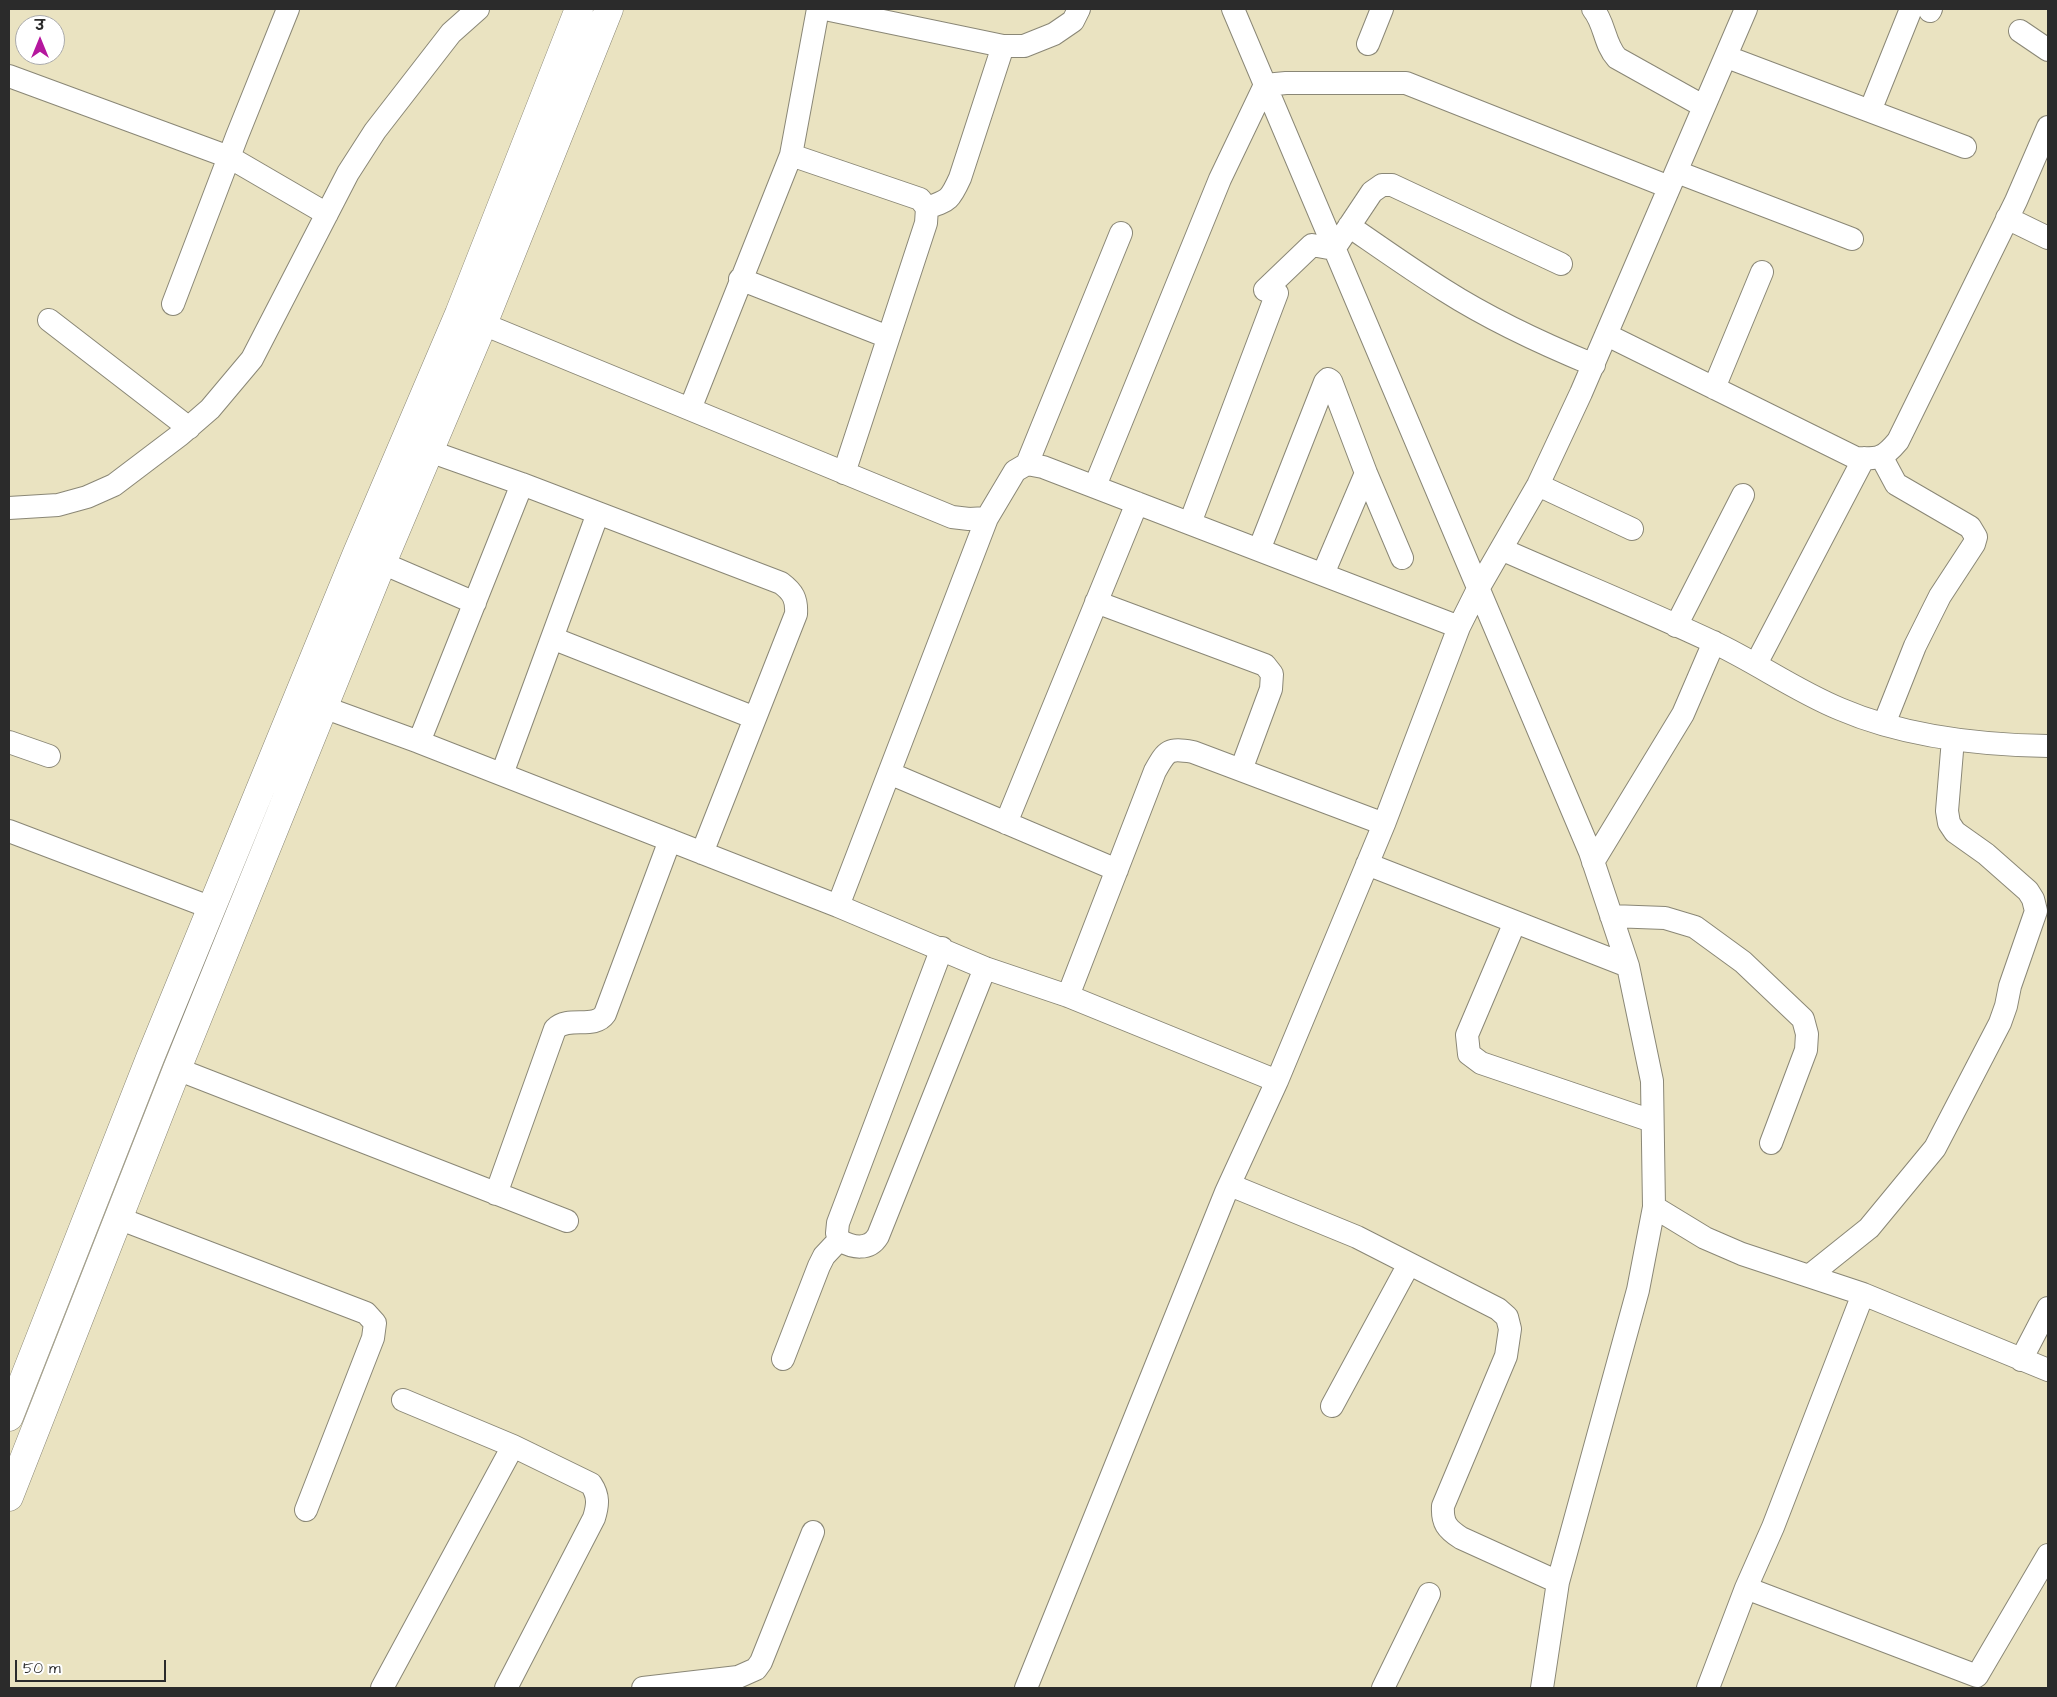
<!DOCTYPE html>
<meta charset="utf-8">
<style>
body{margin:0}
#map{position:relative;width:2057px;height:1697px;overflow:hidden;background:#eae3c1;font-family:"Architects Daughter","Playpen Sans Deva",sans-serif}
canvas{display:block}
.frame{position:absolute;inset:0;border:10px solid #2b2b2b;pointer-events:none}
.north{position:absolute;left:15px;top:15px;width:50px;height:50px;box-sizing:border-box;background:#fff;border:1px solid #aaa;border-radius:50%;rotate:0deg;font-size:14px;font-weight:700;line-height:20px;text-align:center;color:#2b2b2b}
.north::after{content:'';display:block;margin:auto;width:18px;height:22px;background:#b5179e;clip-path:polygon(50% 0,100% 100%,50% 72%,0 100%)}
.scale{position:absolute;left:15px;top:1660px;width:151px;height:22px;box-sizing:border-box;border:2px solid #2b2b2b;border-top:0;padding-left:6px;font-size:15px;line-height:18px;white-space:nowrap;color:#2b2b2b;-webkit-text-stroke:4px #fff;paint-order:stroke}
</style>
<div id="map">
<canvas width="2057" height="1697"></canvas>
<div class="frame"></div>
<div class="north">उ</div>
<div class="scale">50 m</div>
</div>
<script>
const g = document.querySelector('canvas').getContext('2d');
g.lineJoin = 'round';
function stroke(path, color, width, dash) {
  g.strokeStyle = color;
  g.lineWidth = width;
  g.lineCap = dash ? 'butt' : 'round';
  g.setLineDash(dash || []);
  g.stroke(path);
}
const minor = new Path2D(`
 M825,9L1003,46H1024L1054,34L1073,21L1079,9
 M1233,9L1590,852L1628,966L1652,1081L1654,1207L1638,1290L1558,1582L1542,1688
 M1593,9C1605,23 1604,44 1617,58L1703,106
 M1930,11L1931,9
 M2020,31L2048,50
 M1368,44L1382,9
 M1727,57L1965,147
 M9,76L229,157L327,214
 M1870,111L1911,9
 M791,155L920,199L927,208L926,223L844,473
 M1677,172L1852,239
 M927,208C949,200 950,200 960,178L1003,46
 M2007,218L2048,238
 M1349,226C1381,248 1412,270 1444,290C1491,320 1543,344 1594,365
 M740,279L888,337
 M1265,290L1312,245L1334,249L1372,192L1382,185H1392L1561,264
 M173,304L237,136L288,9
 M49,320L189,428
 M483,324L952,517L969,519L987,518L1015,471L1027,464L1043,467L1459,627
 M1607,335L1856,458C1879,459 1883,459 1898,441L2016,201L2048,127
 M1714,388L1762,272
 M690,409L791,155L818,9
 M429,451L522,484L781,583C793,592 797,599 796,614L702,853
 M1881,456L1896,484L1970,527L1976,537L1974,544L1940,596L1915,646L1884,724
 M1027,464L1121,233
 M1538,485L1632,529
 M1095,486L1220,179L1265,85L1286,83H1406L1669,187
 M9,508L58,505L87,497L114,485L180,435L210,409L252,359L348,173L375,131L451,33L478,9
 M1190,523L1277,293
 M1501,549C1571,580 1643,609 1713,642C1756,662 1796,691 1840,709C1905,737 1979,745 2048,746
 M1259,550L1325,382L1328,379L1331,381L1366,473L1402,558
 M382,563L475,603
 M1323,574L1366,473
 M1096,602L1265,665L1272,674L1271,689L1241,770
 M1676,626L1743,495
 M552,638L755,718
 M1756,664L1864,458
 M323,707L419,742L838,906L985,968L1068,996L1277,1081
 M9,742L49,756
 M419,742L522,484
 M889,773L1117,870
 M502,774L598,513
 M1006,823L1137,503
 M9,831L212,908
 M1593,862L1683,714L1714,642
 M1367,864L1628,966
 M838,906L987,518
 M1611,916L1665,918L1695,927L1743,962L1803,1019L1807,1034L1806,1050L1771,1143
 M1515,922L1467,1035L1469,1054L1481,1063L1652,1121
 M942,948L838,1223L837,1233L839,1240C853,1248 869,1251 878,1236L985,968
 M1068,996L1155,771C1167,750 1168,748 1193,752L1384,824
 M177,1069L567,1221
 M1230,1185L1357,1237L1498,1309L1507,1317L1510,1329L1506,1356L1443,1506C1442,1523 1447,1529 1461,1538L1558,1582
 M496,1194L555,1029C569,1015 594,1030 605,1014L670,840
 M1654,1207L1705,1238L1742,1254L1863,1294L2048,1370
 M118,1218L366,1313L375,1323L373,1338L306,1510
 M1809,1276L1869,1228L1935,1148L2000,1023L2006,1006L2010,986L2036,911L2033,899L2028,891L1986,854L1955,832L1949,823L1947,811L1953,739
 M783,1359L819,1266L824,1256L839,1240
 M2021,1360L2048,1308
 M403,1400L513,1446L591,1484C599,1496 598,1505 594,1518L506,1688
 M1332,1406L1409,1264
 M1746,1588L1977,1676L2048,1555
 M382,1688L513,1446
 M643,1688L738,1677L756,1669L761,1662L813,1532
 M1026,1688L1226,1192L1277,1081L1384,824L1459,627L1478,589L1538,485L1581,393L1746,9
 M1383,1688L1429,1594
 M1708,1688L1746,1588L1773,1527L1863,1294`);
const trunk = new Path2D(`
 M9,1417L150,1058L357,553L459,314L579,9
 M9,1497L177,1069L382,563L483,324L609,9`);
stroke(minor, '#8a8776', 24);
stroke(trunk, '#8a8776', 29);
stroke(minor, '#fff', 22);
stroke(trunk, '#fff', 28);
</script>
